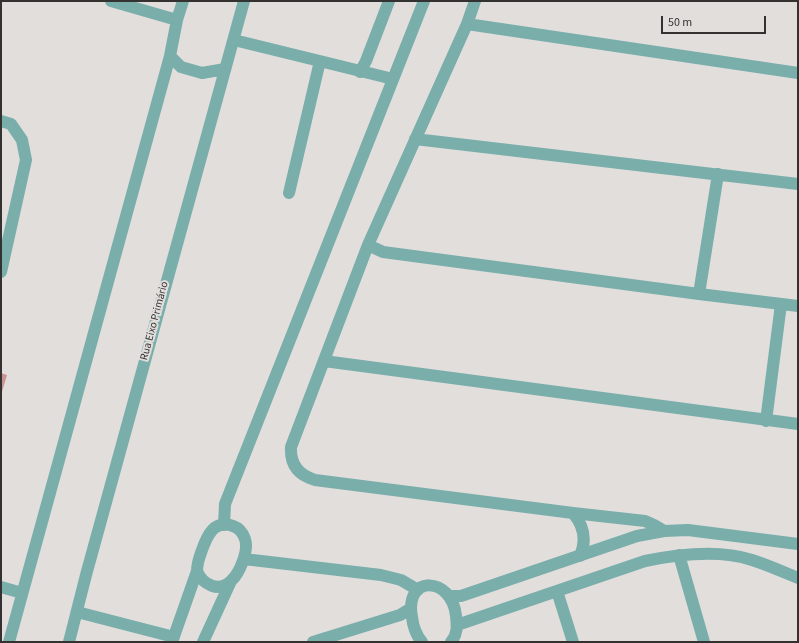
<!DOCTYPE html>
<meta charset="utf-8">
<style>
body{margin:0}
#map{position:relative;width:799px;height:643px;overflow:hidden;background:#e2dedc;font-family:"Source Sans 3",sans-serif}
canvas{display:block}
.frame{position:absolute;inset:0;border:2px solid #333231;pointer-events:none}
.scale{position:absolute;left:661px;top:16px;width:105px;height:18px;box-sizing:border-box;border:2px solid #333231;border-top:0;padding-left:5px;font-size:12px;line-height:14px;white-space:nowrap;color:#333231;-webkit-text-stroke:3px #e2dedc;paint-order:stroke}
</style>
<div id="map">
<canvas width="799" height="643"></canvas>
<div class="frame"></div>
<div class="scale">50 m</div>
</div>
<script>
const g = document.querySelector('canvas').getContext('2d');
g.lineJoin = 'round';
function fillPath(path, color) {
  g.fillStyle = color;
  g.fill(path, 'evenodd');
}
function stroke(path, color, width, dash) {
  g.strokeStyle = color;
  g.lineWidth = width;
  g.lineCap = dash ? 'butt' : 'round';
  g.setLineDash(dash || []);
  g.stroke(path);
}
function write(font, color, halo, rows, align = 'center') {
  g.font = font + ' "Source Sans 3",sans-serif';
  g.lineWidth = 4;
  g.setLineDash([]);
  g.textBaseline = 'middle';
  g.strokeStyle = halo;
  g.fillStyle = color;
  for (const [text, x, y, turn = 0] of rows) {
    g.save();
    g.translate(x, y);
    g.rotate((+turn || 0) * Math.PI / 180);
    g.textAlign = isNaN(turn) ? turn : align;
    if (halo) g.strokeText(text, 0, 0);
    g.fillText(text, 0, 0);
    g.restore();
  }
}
const building = new Path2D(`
 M1,373L7,375L1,395Z`);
const minor = new Path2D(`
 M111,1L177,20
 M475,1L467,24L368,245L291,447C290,464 298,475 315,480L573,513L645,521L654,525L664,531
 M467,24L798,73
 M234,40L393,79
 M170,56L181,67L202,73L225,69
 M360,72L366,61L389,1
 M1,121L11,124L22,140L26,160L1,272
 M415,139L798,184
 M289,193L320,61
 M368,245L383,252L699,294L798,306
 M699,294L718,174
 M324,361L798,424
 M766,421L781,304
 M573,513C584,526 587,540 580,556
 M224,525L225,504L424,1
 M679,555L704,642
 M244,559L381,575L401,580L418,590
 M1,587L22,593
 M557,591L573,642
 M449,596H461L637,536L664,531L688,530L798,544
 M77,612L174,637
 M457,625L645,561C679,554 719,549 752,560C768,565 783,572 798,578
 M9,642L170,56L177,20L183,1
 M69,642L86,575L244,1
 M172,642L197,571C197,563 199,558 202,550C207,536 214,519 233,526C239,528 243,533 245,539C249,550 240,573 231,581C219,593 203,585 197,571
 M203,642L231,581
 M313,642L400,615L410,609
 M422,642C416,635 413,626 412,617C404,574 452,576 456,616C457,626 458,634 451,642`);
const streetNames = [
 ["Rua Eixo Primário",155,321,-75]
];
fillPath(building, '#c99491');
stroke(minor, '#79aeab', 12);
write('11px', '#333231', '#e2dedc', streetNames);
</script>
